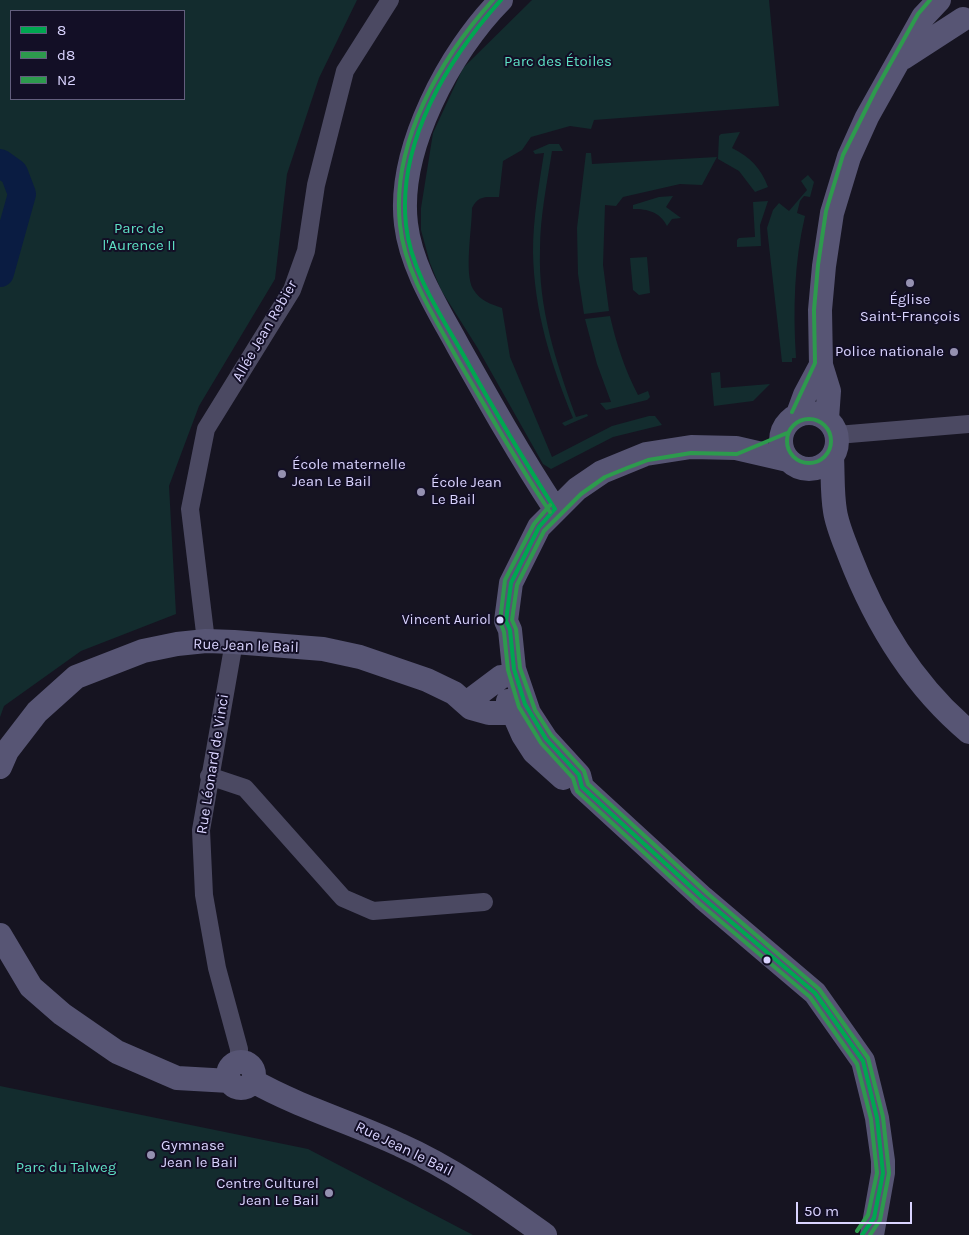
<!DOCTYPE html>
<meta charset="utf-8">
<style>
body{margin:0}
#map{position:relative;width:969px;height:1235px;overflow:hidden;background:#161421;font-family:Karla,sans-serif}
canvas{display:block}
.legend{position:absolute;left:10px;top:10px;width:175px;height:90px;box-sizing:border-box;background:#130f26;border:1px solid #635e7d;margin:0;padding:6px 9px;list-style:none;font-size:15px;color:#dad4ff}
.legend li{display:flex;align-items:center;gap:10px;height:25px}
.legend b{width:25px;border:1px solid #635e7d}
.scale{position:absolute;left:796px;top:1202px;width:116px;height:22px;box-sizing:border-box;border:2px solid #dad4ff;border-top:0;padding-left:6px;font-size:15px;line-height:18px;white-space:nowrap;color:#dad4ff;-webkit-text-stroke:4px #130f26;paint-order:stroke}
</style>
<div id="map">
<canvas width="969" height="1235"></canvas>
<ul class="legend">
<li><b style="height:6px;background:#00a650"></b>8</li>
<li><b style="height:6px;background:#2d9a4d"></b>d8</li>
<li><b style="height:6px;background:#2d9a4d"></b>N2</li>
</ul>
<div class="scale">50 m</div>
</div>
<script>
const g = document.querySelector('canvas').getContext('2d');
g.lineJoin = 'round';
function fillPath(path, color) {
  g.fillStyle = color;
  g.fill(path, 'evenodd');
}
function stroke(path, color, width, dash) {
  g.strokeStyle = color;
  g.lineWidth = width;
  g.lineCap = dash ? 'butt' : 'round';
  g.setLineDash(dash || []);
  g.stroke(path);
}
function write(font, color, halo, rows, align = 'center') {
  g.font = font + ' Karla,sans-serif';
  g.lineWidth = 4;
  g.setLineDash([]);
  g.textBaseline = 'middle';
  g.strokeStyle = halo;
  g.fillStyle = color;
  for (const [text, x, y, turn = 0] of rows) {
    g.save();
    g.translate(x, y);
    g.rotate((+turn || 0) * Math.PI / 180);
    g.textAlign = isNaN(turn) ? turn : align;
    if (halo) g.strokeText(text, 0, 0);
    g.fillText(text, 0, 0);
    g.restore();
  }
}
const green = new Path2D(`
 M0,0H357L319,78L287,174L275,279L199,406L169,486L176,614L81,651L4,706L0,717ZM11,11H184V99H11Z
 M532,0H769L779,106L594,120L591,129L570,126L531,137L522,150L503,161L499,197C486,197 478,195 472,208C472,228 464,273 473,289C480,301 491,304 502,308L510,357L552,457L612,426L649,416H655L662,425L613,437L551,469L543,464L477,347L441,290L430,263L421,230V208L433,133L463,68Z
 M740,132L732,148C750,157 761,168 768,187L755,192L739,171L718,159L719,136L721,134Z
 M549,144H559L563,151H552C547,184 540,216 540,250C538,308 556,362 576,417L587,414L588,416L565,426L562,423L573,418C551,364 534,311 533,252C533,219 539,185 544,153L535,154L533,151Z
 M586,153H591L592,164L717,157L702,185L680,184L623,197L616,206L605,205L603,265L609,311L584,314L578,274L577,228Z
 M808,175L814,182L810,197L804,196L800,201L797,213L805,216C794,262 793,311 796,358H792V362H782L767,228L773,210L779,203L789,211L807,190L801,181Z
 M673,196L666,207L681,218L672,219L667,226C660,212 648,209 633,209V205L659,197Z
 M768,201L760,225L761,246L737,247V240L739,238L755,237L753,202Z
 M647,257L650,293L639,295L633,290L630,258Z
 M610,316C616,343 625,370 638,395L648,391L650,397L647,400L606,410L600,403L611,402L597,364L585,319Z
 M720,372L721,388L770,384L753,401L714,406L711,373Z
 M0,1086L308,1149L473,1235H0Z`);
const river = new Path2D(`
 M0,163L14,173L22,194L0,273`);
const street = new Path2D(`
 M837,435L969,424
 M206,641L190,509L206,429L292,290L306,251L316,185L345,71L390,0
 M234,642L201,830L204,895L217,968L239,1049V1063
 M209,776L245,788L343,898L373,911L484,902`);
const secondary = new Path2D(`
 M501,0C450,51 397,150 406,224C411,267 438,309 458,346C489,401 520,456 555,509
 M903,58L963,19
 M781 441a28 28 0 1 1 56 0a28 28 0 1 1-56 0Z
 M798,414L805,395L821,365
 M827,419L829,391L821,365L820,310L824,266L832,213L849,157L867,117L923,17L939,0
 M832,457C833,475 832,493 835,511C837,525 844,541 849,554C875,622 913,685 969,732
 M788,460L736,448L691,447L646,454L602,472L577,489L539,527L511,583L506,621L510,630L514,669L529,713L546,739L579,775L582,787L703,898L815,993L863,1061L877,1118L883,1161V1173L872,1235
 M473,698L501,677
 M508,701L523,735L534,752L563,778
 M0,767L7,751L37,712L76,677L143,651L177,644L206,641L234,642L323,649L360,657L427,680L454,693L471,708L489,713H504L525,704
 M0,935L31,987L62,1014L117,1052L177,1078L230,1081
 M228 1075a13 13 0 1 1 26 0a13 13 0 1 1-26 0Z
 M253,1081C299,1107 351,1122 400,1145C452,1168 499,1202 545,1235`);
const bus1 = new Path2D(`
 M501,0C448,59 397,142 406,225C411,272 441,315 464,356C493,408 523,459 555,509
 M555,509L539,527L511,583L506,621L510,630L514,669L525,704L546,739L579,775L582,787L703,898L815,993L863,1061L877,1118L883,1173L874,1218L862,1235`);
const bus2 = new Path2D(`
 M493,0C440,59 391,143 400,225C405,273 435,318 458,360C488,411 517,463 550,512
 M550,505L534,524L505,580L500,621L504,632L508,670L519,707L541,743L573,778L577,791L699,903L810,997L857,1064L871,1119L877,1173L868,1215L857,1231`);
const bus3 = new Path2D(`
 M792,412L815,363L814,310L818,265L826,211L843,155L875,91L918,14L930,0
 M787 441a22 22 0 1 1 44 0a22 22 0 1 1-44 0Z
 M787,433L737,454L691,453L648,460L627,468L605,477L581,494L544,531L517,585L512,620L516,629L520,668L535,710L551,735L584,771L588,784L707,893L819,989L868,1058L883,1117L889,1173L880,1220L870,1235`);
const markers = [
 [910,283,5,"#9591b1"],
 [954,352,5,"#9591b1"],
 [282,474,5,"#9591b1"],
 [421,492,5,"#9591b1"],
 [500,620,4.5,"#dad4ff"],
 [767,960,4.5,"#dad4ff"],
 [151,1155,5,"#9591b1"],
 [329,1193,5,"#9591b1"]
];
const busNames = [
 ["Vincent Auriol",491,620]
];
const parkNames = [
 ["Parc des Étoiles",558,62],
 ["Parc de",139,229],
 ["l'Aurence II",139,246],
 ["Parc du Talweg",66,1168]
];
const poiNames = [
 ["Église",910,300,"center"],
 ["Saint-François",910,317,"center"],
 ["Police nationale",944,352,"right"],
 ["École maternelle",292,465],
 ["Jean Le Bail",292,482],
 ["École Jean",431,483],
 ["Le Bail",431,500],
 ["Gymnase",161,1146],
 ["Jean le Bail",161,1163],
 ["Centre Culturel",319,1184,"right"],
 ["Jean Le Bail",319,1201,"right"]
];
const streetNames = [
 ["Allée Jean Rebier",265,331,-60],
 ["Rue Jean le Bail",246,646,2],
 ["Rue Léonard de Vinci",213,764,-81],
 ["Rue Jean le Bail",404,1149,26]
];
fillPath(green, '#132c2e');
stroke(river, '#0a1c42', 28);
stroke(street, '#4b4962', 18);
stroke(secondary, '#575574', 24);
stroke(bus1, '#00a650', 4);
stroke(bus2, '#2d9a4d', 4);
stroke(bus3, '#2d9a4d', 4);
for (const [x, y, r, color] of markers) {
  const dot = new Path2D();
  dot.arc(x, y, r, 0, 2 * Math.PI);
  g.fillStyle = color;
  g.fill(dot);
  stroke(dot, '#130f26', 2);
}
write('14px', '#dad4ff', '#130f26', busNames, 'right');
write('15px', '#5ee1c4', '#130f26', parkNames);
write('15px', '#dad4ff', '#130f26', poiNames, 'left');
write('15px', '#dad4ff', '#130f26', streetNames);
</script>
